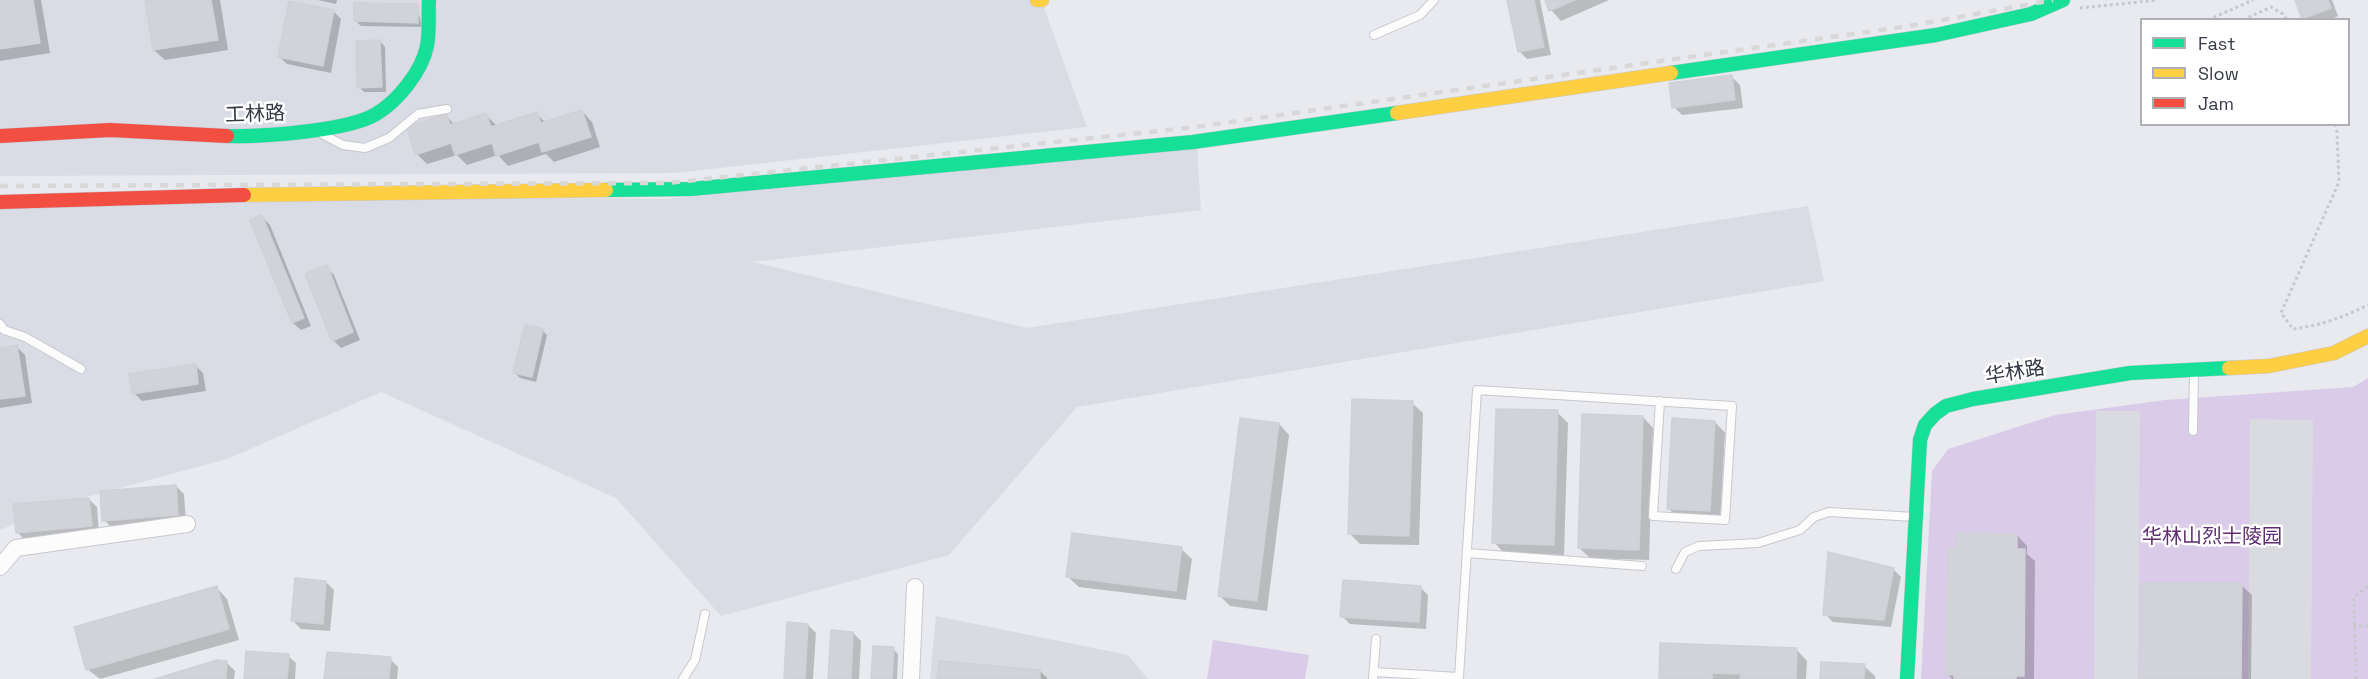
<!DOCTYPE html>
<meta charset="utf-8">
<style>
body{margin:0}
#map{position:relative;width:2368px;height:679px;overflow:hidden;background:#e9eaef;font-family:"Space Grotesk",sans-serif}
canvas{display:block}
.legend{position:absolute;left:2140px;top:18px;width:210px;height:108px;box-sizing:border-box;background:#fff;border:2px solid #afb0b4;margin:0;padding:8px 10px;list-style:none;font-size:18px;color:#363a44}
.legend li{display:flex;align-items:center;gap:12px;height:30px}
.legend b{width:30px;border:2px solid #afb0b4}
</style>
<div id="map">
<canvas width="2368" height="679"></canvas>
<ul class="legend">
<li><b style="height:8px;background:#16e098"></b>Fast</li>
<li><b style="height:8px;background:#ffcf43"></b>Slow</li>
<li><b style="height:8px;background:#f24e42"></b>Jam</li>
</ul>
</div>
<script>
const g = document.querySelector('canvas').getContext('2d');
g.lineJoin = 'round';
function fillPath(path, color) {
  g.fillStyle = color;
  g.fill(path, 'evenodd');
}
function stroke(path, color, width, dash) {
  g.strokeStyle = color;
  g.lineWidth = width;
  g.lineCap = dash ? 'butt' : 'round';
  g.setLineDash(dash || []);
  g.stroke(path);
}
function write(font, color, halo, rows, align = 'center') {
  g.font = font + ' "Space Grotesk","Noto Sans SC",sans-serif';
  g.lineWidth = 5;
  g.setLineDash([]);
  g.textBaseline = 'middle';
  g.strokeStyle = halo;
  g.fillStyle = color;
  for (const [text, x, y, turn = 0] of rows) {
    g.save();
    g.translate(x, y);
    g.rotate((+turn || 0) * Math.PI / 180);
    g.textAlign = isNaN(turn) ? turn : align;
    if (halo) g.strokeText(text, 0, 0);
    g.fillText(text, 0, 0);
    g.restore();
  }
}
const residential = new Path2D(`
 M0,0H1032L1043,5L1087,127L675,173L0,176Z
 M1197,145L1201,210L753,262L1027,328L1808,206L1824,281L1077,407L949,555L721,616L616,498L381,392L227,459L53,506L0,530V195L668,199Z`);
const industrial = new Path2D(`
 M936,616L1128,655L1148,679H930Z`);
const green = new Path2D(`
 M2368,378V679H1921L1932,471L1948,449L2055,415L2165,400L2353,387Z
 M1213,640L1309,655L1305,679H1207Z`);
const parking = new Path2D(`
 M2096,411H2140L2138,679H2094Z
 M2250,419L2313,420L2311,679H2248Z`);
const shadow = new Path2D(`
 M0,0H41L50,53L0,61Z
 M146,0H220L228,50L165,60L154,50Z
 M318,0H337L336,4Z
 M1509,0H1540L1551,55L1527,59L1519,51Z
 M1546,0H1609L1561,21L1551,10Z
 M2297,0H2332L2338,16L2329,20H2305Z
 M417,6L422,27L361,26L355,20Z
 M333,11L341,19L331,73L287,64L279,56Z
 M380,41L385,47L386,92H364L359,87Z
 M1732,77L1740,85L1743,108L1682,115L1674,107Z
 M582,111L592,122L600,147L554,162L546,154L508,166L498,155L467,165L457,155L427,164L417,154L446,116L455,125L486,115L497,126L537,114L546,123Z
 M262,217L270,225L311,326L301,330L293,323L252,221Z
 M326,267L334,275L360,340L341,348L333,340Z
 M542,330L547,335L536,382L520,378L515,373Z
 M17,347L25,355L32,403L0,408V349Z
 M195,365L203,373L206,391L142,401L134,393Z
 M1412,403L1423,413L1419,545L1360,544L1349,533Z
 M1557,412L1568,423L1564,555L1504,553L1494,542Z
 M1643,417L1653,428L1649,560L1590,558L1579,548Z
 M1715,422L1725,433L1720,521L1679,519L1668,508Z
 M1279,424L1289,435L1267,611L1230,606L1220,596Z
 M176,486L184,494L186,522L112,528L104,520Z
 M89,499L97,507L99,534L25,540L17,532Z
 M2017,535L2027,546V554L2035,561L2034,679H1952L1948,675L1957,550Z
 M1181,549L1192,559L1186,600L1079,587L1068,577Z
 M1893,569L1901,577L1891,627L1833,622L1825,614Z
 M326,582L334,590L330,631L301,629L293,621Z
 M2241,585L2252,595L2251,679H2142Z
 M1420,587L1428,595L1426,629L1350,624L1342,616Z
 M217,588L227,599L239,640L100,679L87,669Z
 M808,625L816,633L813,679H785Z
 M853,633L861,641L859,679H830Z
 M893,649L898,654L897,679H873Z
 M1797,650L1807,661L1806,679H1661Z
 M288,656L296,663L295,679H245Z
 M390,659L398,667L397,679H326Z
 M227,663L235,671L234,679H160Z
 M1864,666L1875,676V679H1822Z
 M1040,671L1048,679H939Z`);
const building = new Path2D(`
 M0,0H33L40,43L0,49Z
 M145,0H211L218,40L153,50Z
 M1507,0H1534L1544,47L1518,52Z
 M1545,0H1575L1549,11Z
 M2295,0H2328L2331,8L2302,19Z
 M289,1L334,10L323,66L278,57Z
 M354,3L418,4V23L354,21Z
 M380,40L382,87L357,88L356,41Z
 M1732,75L1735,100L1672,108L1669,83Z
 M582,110L591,137L542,152L539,142L496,156L492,143L455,155L451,143L415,155L407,127L446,114L450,125L486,113L491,127L537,112L541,123Z
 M262,215L304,318L292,323L250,220Z
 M327,265L353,332L332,341L305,274Z
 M525,325L543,329L532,377L513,373Z
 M17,345L25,396L0,399V348Z
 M196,364L198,384L132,394L129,374Z
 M1352,399L1413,401L1409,536L1348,534Z
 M1496,409L1558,410L1554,545L1492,543Z
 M1582,414L1643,416L1639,550L1578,548Z
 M1240,418L1279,423L1257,601L1218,596Z
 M1672,418L1715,421L1710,511L1667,509Z
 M176,485L178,515L102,521L100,491Z
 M89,498L92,526L16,533L13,504Z
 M1072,533L1182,547L1176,591L1066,577Z
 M1956,533L2017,534V549H2025L2024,676H2016V679H1954V675H1946L1948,548H1956Z
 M1828,552L1894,568L1884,620L1823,615Z
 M295,578L326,581L323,624L291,621Z
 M1343,580L1421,586L1419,622L1340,617Z
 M2141,583H2242L2241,679H2140Z
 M217,586L229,629L86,670L74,627Z
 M787,622L808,624L805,679H784Z
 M831,630L853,632L851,679H828Z
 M1660,643L1797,648L1796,679H1740L1741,674L1712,673V679H1659Z
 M873,646L894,647L892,679H871Z
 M246,651L289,654L287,679H244Z
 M327,652L391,657L389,679H324Z
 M217,660L227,661L226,679H155Z
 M939,661L1040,670V679H937Z
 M1821,662L1865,664L1864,679H1820Z`);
const path = new Path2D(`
 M2080,8L2158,0
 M2208,20L2253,0
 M2243,20L2271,7L2283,14L2287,20
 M2335,124L2337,132L2339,182L2281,313L2293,329C2319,326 2344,317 2368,305
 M2353,626H2368
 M2356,679L2354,597L2368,586`);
const lane = new Path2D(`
 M1374,35L1420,15L1434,0
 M322,134L343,145L365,148L389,138L418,114L447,109
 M0,324L4,330L25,337L81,369
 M2193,431L2194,371
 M1467,553L1642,566
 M1676,569L1685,552L1699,546L1758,543L1800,530L1814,517L1829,512L1915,517
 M1374,672L1459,677L1477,390L1732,406L1725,520L1653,516L1660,401
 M683,679L695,660L705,614
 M1373,679L1376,639`);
const street = new Path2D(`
 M0,567L16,548L187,524
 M911,679L915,587`);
const fast = new Path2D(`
 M1671,73L1936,35L2031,14L2063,0
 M227,136C261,137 348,131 376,114C398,101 422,71 427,46C430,31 428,15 429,0
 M606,190L691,189L1193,142L1397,113
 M1907,679L1920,440L1925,425L1935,414L1946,406L1973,399L2130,373L2229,368`);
const slow = new Path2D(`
 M1037,0H1042
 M1397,113L1671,73
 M244,195L606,190
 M2229,368L2269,366L2334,353L2368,336`);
const jam = new Path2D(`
 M0,136L110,130L227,136
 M0,202L244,195`);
const rail = new Path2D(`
 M0,186L667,183L1188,128L1909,26L2053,0`);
const streetNames = [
 ["工林路",255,115,-2],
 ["华林路",2015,373,-9]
];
const parkNames = [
 ["华林山烈士陵园",2212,538]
];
fillPath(residential, '#d9dbe5');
fillPath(industrial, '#d9dbe0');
fillPath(green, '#dacbe9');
fillPath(parking, '#dadbe0');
fillPath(shadow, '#0003');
fillPath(building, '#d1d3d9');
stroke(building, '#cfd1d7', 1.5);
stroke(lane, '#c7c8cd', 10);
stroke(street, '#c7c8cd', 18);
stroke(fast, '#c6c8d4', 15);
stroke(slow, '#c6c8d4', 15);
stroke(jam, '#c6c8d4', 15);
stroke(path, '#c7c9cd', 3, [3, 3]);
stroke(lane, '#fcfcfd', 8);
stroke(street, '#fcfcfd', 16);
stroke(fast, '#16e098', 14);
stroke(slow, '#ffcf43', 14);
stroke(jam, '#f24e42', 14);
stroke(rail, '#d8d8d9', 4.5, [8, 8]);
write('20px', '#363a44', '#fff', streetNames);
write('20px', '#5e2d72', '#fff', parkNames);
</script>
